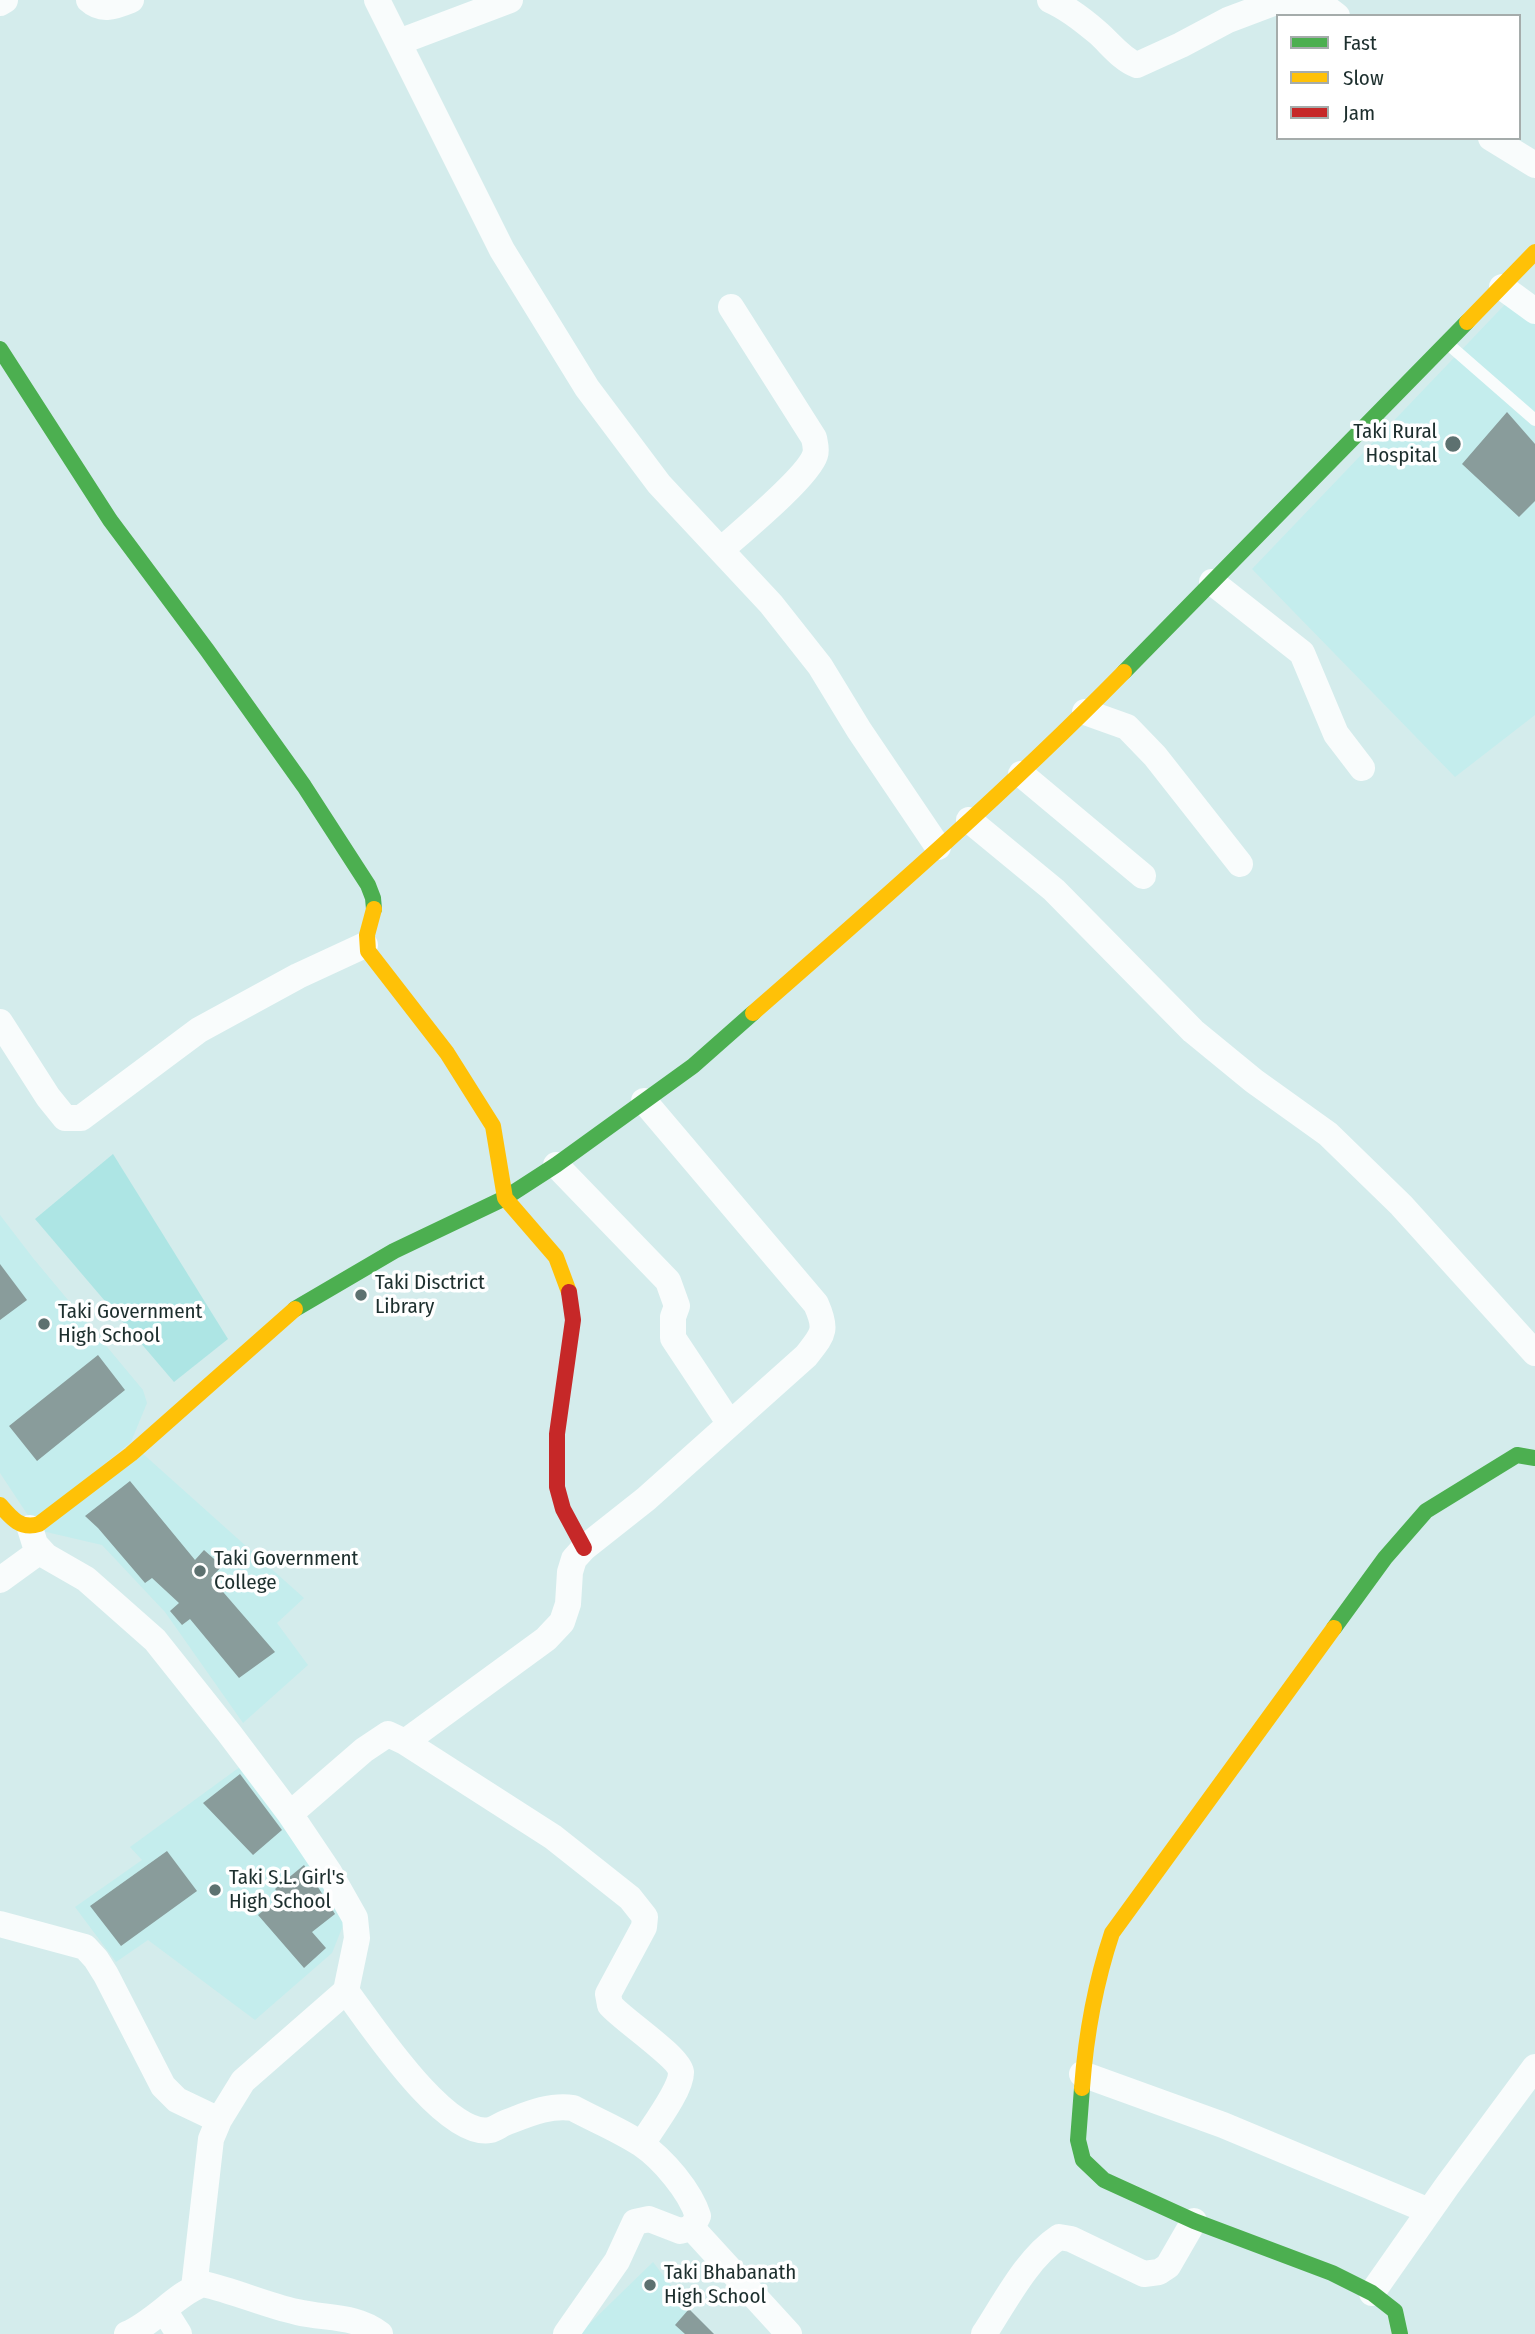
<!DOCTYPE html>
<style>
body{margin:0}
#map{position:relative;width:1535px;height:2334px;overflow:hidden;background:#d4ecec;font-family:"Fira Sans Condensed",sans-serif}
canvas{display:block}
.legend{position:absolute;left:1276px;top:14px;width:245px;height:126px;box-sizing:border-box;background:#fff;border:2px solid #a5acab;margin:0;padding:9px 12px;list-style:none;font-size:21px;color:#1d2f2e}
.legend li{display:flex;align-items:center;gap:14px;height:35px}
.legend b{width:35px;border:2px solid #a5acab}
</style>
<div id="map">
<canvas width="1535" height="2334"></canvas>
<ul class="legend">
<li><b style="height:9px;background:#4caf50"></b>Fast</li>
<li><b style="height:9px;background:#ffc107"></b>Slow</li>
<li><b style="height:9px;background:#c62828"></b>Jam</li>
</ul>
</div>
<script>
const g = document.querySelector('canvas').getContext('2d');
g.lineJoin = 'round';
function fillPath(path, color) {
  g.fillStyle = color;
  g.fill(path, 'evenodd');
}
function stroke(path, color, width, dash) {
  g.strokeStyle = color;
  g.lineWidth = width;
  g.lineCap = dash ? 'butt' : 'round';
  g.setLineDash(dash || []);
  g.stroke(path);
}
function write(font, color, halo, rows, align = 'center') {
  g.font = font + ' "Fira Sans Condensed",sans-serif';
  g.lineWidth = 7;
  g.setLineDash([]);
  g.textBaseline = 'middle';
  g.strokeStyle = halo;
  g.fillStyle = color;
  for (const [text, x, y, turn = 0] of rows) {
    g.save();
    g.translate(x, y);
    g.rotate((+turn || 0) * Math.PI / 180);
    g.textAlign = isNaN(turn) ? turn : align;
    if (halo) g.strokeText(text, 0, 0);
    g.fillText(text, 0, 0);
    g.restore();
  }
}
const built = new Path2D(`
 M1514,295L1535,320V715L1455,777L1252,569Z
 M0,1215L33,1258L143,1390L147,1403L131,1442L33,1523L0,1473Z
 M141,1452L304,1598L277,1623L308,1665L243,1723L165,1612L102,1545L42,1531Z
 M244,1764L348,1913L332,1953L255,2020L148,1940L116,1962L75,1907L142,1860L130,1847Z
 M653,2262L689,2309L714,2334H579Z`);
const green = new Path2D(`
 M113,1154L228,1339L174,1382L35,1219Z`);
const building = new Path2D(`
 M1507,412L1535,444V501L1519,517L1462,464Z
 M0,1264L27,1300L0,1320Z
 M98,1355L125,1390L37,1461L9,1426Z
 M130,1481L195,1560L204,1550L222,1566L211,1578L275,1652L239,1678L190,1619L182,1625L170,1611L179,1603L152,1578L145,1583L98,1528L85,1516Z
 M240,1774L282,1830L253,1855L203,1803Z
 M167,1851L197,1891L121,1946L90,1906Z
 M304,1865L335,1914L312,1932L326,1948L304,1968L258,1915L281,1896L275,1889Z
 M689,2309L714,2334H685L675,2325Z`);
const lane = new Path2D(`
 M1448,344L1535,420`);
const street = new Path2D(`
 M89,0C102,12 116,6 131,0
 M377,0L502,250L587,388L659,484L771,604L820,666L859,730L938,847
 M1050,0C1068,8 1083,20 1097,32C1110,43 1121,59 1137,65L1181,45L1228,20L1273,3L1319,2L1337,16
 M0,3L5,0
 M399,42L510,0
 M1491,138L1535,165
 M1502,287L1535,311
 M721,550C741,532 808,477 815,455C817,449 815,444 814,438L731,307
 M1212,582L1302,653L1336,734L1362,768
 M1085,712L1127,727L1155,756L1240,864
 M1021,774L1143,876
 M969,820L1054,890L1193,1031L1254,1081L1328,1134L1401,1205L1535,1353
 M0,1022L48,1097L65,1118H81L199,1030L298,976L365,945
 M556,1165L668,1281L677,1306L673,1317V1338L730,1424
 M30,1528L35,1544L46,1556L86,1579L155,1640L229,1733L290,1814L329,1872L355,1918L357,1938L346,1991L243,2081L219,2120L211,2139L194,2288
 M0,1580L40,1551
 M405,1742L546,1639L562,1622L568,1604L570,1572L574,1559L584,1548L646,1499L806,1356C823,1334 828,1331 816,1304L644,1101
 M290,1814L364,1750L388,1734L405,1742L553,1837L630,1898L645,1917L644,1927L608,1994L610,2005C623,2020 679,2057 681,2072C682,2089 651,2129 642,2144
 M0,1924L85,1947L96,1959L106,1975L163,2086L177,2100L219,2120
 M346,1991C370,2023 446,2139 490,2130C495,2129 500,2125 505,2123C526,2115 550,2104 573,2108C595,2120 620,2130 641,2144C663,2159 690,2191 698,2216L692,2228L680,2231L649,2219L635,2222L617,2261L566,2334
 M1082,2074L1223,2125L1429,2211
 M692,2228L789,2334
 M1372,2293L1447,2186L1535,2067
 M164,2310L179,2334
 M127,2334C155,2322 175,2295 203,2284C235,2291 265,2305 297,2312C326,2319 356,2315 380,2334
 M984,2334C1005,2302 1027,2258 1059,2237L1071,2239L1144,2274L1159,2272L1168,2266L1194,2221`);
const fast = new Path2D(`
 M0,349L110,520L207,650L304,786L368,885L373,898L374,909
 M1124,672L1467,322
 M295,1309L394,1251L505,1198L556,1165L693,1066L753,1013
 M1334,1628L1385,1558L1426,1511L1517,1455L1535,1458
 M1082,2088L1078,2140L1083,2160L1104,2180L1194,2221L1332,2273L1372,2293L1395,2311L1400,2334`);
const slow = new Path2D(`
 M1467,322L1535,252
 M374,909L367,935L368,951L447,1053L493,1126L505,1198L556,1257L569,1292
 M753,1013C880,902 1006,792 1124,672
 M0,1505C11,1518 21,1530 39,1524L131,1454L295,1309
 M1082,2088C1086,2034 1095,1984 1112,1933L1334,1628`);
const jam = new Path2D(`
 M569,1292L573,1320L557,1434V1487L563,1509L584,1548`);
const markers = [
 [1453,444,9,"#5d7170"],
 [361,1295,7,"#5d7170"],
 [44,1324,7,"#5d7170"],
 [200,1571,7,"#5d7170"],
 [215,1890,7,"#5d7170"],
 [650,2285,7,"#5d7170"]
];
const poiNames = [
 ["Taki Rural",1437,432,"right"],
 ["Hospital",1437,456,"right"],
 ["Taki Disctrict",375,1283],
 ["Library",375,1307],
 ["Taki Government",58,1312],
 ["High School",58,1336],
 ["Taki Government",214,1559],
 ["College",214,1583],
 ["Taki S.L. Girl's",229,1878],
 ["High School",229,1902],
 ["Taki Bhabanath",664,2273],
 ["High School",664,2297]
];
fillPath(built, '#c4eded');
fillPath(green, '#ade5e4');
fillPath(building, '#899c9b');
stroke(lane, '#f9fcfc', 12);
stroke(street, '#f9fcfc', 26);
stroke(fast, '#4caf50', 16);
stroke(slow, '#ffc107', 16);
stroke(jam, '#c62828', 16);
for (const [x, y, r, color] of markers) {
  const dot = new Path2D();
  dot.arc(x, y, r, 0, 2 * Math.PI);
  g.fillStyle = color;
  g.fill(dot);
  stroke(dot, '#fff', 2.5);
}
write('21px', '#1d2f2e', '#fff', poiNames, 'left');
</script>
